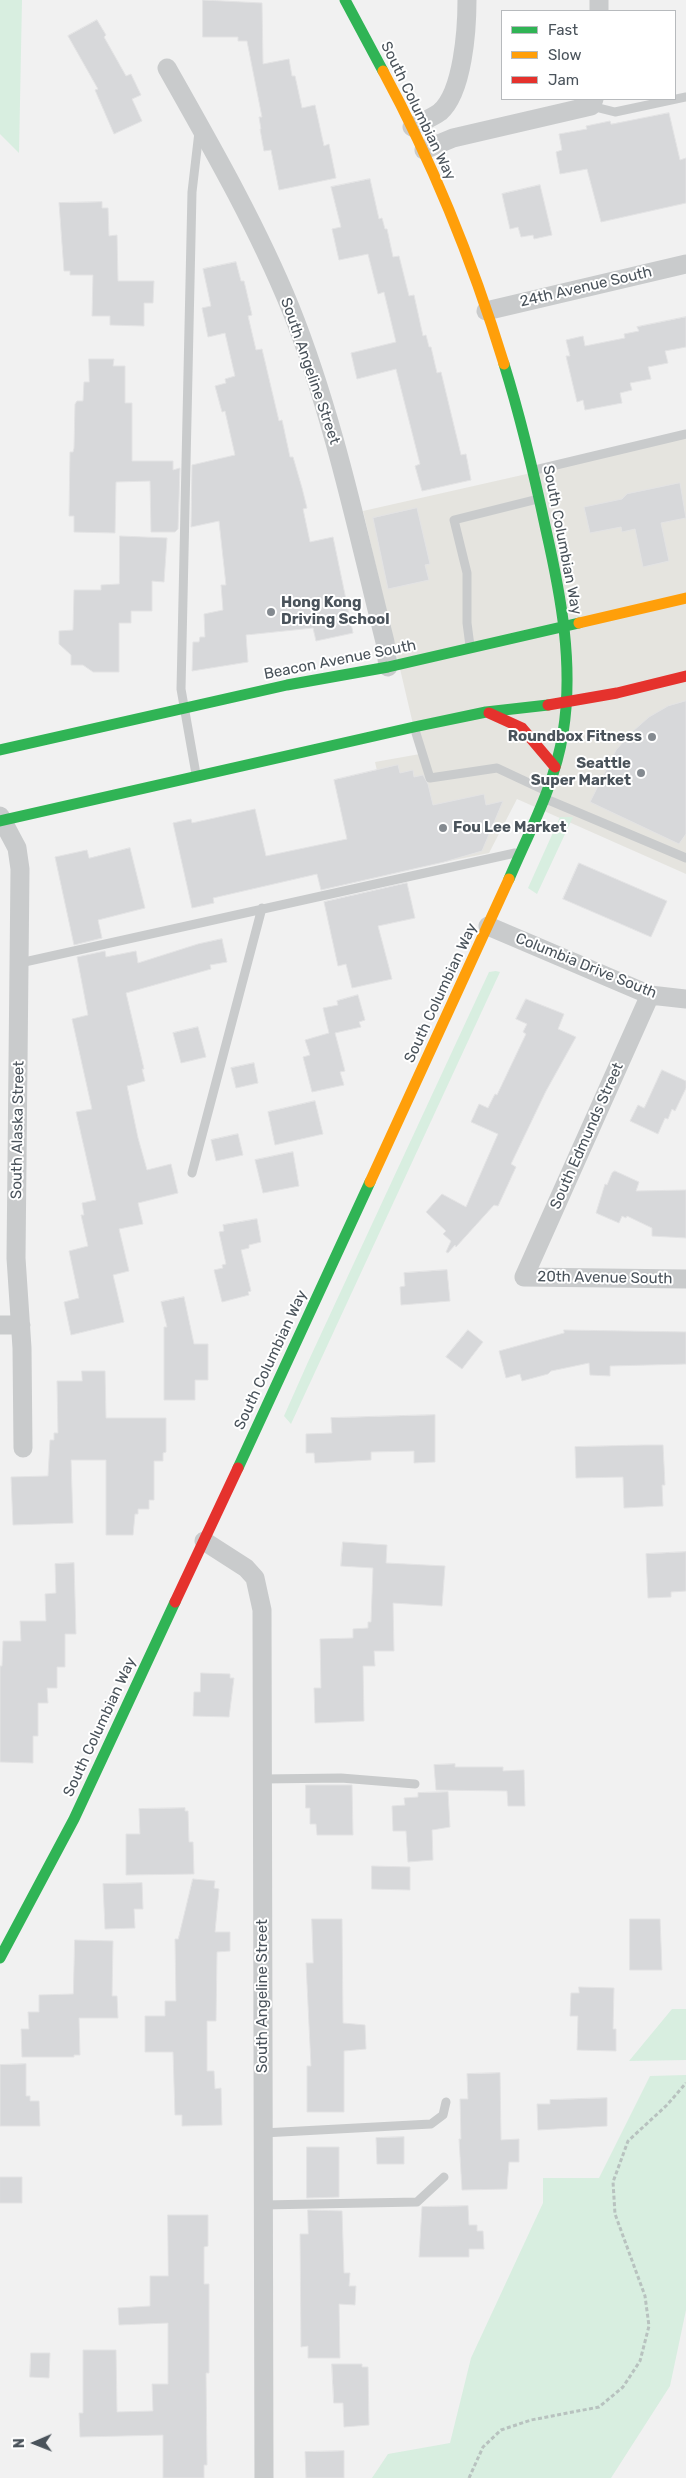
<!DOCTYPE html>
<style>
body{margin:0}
#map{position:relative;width:686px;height:2478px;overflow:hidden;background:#f1f1f1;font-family:Rubik,sans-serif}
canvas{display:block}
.legend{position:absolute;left:501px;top:10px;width:175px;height:90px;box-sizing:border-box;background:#fff;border:1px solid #b7babd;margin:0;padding:6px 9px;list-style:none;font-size:15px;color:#4a535b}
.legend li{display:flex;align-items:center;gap:10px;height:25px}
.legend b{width:25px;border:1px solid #b7babd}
.north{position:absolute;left:10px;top:2418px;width:50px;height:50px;-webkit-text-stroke:4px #fff;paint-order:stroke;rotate:269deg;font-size:14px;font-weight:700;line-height:20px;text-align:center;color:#4a535b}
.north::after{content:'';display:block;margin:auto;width:18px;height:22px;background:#4a535b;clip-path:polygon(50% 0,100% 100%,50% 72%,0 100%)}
</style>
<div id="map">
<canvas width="686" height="2478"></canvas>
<ul class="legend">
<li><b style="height:6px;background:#30b455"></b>Fast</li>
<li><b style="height:6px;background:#ff9f0a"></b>Slow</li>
<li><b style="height:6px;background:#e5322d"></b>Jam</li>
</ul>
<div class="north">N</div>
</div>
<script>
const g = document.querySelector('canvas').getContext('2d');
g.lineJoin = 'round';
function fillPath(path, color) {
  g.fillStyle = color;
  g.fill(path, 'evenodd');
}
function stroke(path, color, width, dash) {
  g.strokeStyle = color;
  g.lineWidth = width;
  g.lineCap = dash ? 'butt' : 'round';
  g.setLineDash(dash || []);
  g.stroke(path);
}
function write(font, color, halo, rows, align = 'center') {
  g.font = font + ' Rubik,sans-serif';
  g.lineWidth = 4;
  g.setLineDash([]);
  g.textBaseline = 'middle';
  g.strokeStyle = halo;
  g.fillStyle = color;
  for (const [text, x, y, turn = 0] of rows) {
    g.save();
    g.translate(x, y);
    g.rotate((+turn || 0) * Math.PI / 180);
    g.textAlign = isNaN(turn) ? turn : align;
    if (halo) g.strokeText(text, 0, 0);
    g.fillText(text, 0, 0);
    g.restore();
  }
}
const commercial = new Path2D(`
 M686,438V874L517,799L489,853L400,871L375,762L420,754L363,511Z`);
const green = new Path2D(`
 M0,0H22L19,153L0,134Z
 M560,817H573L537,894L528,888Z
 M496,971L500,972L291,1424L284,1416L308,1362L489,972Z
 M672,2009H686V2060L629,2061Z
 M686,2075V2310L670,2386L611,2478H372L388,2454L450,2443L471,2358L543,2203V2178H599L650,2076Z`);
const building = new Path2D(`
 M203,0L262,3L263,64L289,59L292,76H295L302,108L315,105L324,146L329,144L336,178L279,190L271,150L264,151L260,129H261L259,117H262L247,41H238V37H203Z
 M97,20L106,35L104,37L126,76L131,74L141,95L132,99L142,121L114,134L95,90L98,89L68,36Z
 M669,113L680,160L686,158V203L601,222L587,169L560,174L556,152L562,150L559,134L587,129L586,126L610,121L611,124Z
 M370,179L379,219L382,218L385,229H387L393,257L399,256L409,296L414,295L423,336L426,335L429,347H431L437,373L441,372L461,455L466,454L471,480L422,491L415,466L420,464L396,369L357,379L351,353L396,342L384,292L378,294L368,254L339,260L332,229L341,227L331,187Z
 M540,185L552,235L534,239L533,235L521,237L518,227L510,229L502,194Z
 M102,202V208H108L109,236L117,235L118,281H154L153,303H144V326L110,325V316H92L93,275H70V271H64L59,203Z
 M236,262L241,281H244L252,315L248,316L256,350L262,349L279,421L282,420L290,457H293L302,488L307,508L303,509L310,542L333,537L353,633L316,641L313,628L246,635L248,662L192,671L193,642H199L200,637H205L204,614L223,610L221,585H226L219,521L191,527L192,465L235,455L225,411L222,412L215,386L226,383L225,379L235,376L225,333L208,337L202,308L211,306L203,269Z
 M686,317V347L665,351L668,363L648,367L651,379L630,383L632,390L620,393L622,403L585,410L583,400L577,402L566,356H570L566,340L583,336L585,346L625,338L624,334L639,331L637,327Z
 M89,359H114L113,366H125V403H132V461H173V470L180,468L178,529L175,532H151L150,481L116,482L115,533L74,532V516H69L70,452H73L74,448L75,404L77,401H83L84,382H89Z
 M680,483L686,518L661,523L669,561L643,567L635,529L622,532L621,527L590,533L584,507L622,499L627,494Z
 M417,508L430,564L425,565L429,580L388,589L373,518Z
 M120,536L167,538L164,582L152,581V611H131V623H119V672H93L83,665H71V655L59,644V631L73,630L74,590H101V585L119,584Z
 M686,701V834L679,844L590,802L616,750L632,732L649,717L668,706Z
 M398,765L400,773L413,770L414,777L423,775L428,784L433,805L484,794L486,805L503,801L482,851L444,862L321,890L317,874L213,898L214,903L192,908L173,823L191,819L192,823L255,809L266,856L347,839L334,780Z
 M130,848L145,908L98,920L102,938L74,945L55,857L87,850L89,858Z
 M579,863L667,901L651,937L563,899Z
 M407,883L415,918L378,926L392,979L352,988L346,964L338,966L324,902Z
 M222,939L227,962L210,965L211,969L126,993L144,1069H142L145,1081L127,1086L138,1138L147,1170L171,1164L178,1193L138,1203L143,1224L119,1229L129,1271L113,1275L124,1322L71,1335L64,1302L79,1298L69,1251L88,1246L81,1215H84L82,1203L96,1200L76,1112L92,1109L72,1019L88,1015L77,957L105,951L106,957L136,951L138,963L198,944Z
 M358,995L365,1020L359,1022L361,1027L335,1033L345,1071L340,1072L344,1085L312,1092L303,1057L310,1055L305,1040L329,1033L323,1008L338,1005L337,1001Z
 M526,999L564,1014L558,1029L576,1037L546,1091L511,1164L516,1167L498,1206L494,1205L456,1247L455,1245L448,1253L446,1252L451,1241L443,1234L446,1231L426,1212L442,1194L466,1207L498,1134L471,1122L479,1104L488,1108L495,1094L497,1095L526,1034L523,1032L527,1024L516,1019Z
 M198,1027L206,1057L181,1063L173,1033Z
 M254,1063L258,1083L236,1088L231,1068Z
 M662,1070L686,1081V1088L675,1111L672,1109L668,1119L665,1118L658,1134L630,1121L638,1105L644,1108Z
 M315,1101L323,1134L275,1145L268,1112Z
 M238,1134L243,1155L216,1161L211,1140Z
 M293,1152L299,1186L263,1193L255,1160Z
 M615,1171L639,1182L636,1191L686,1190V1238L652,1236V1228L627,1216L626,1218L622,1216L619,1223L596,1213L605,1184L607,1185L612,1173Z
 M257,1219L261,1242L249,1245V1248L241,1250L251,1291L248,1292L249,1295L222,1302L214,1270L223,1268L222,1265L226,1264L219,1232L224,1231L223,1225Z
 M447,1270L450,1301L401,1305L400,1287L405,1286L404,1273Z
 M184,1297L194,1344H208V1380H195V1400H164V1327H167L161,1302Z
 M468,1330L483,1342L462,1369L446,1357Z
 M564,1330L686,1332V1364L610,1366V1376L590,1375L589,1363L551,1371L548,1374L522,1381L520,1374L506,1378L499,1351L564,1333Z
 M82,1371H105L106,1418H166V1452L163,1453V1461H154V1500H149V1509H138V1514H135L133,1535H106V1460H71L73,1523L13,1525L11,1477L48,1476L50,1440H54V1433H58L57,1381H82Z
 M435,1415V1462L414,1463V1451L371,1452V1460L315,1463L314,1453H306V1434L332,1433L331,1418Z
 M644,1445H663L665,1485H662L663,1506L624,1508L623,1477L576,1478L575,1447Z
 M343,1542L387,1545L386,1563L445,1566L442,1606L393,1603L394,1651H374L375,1666H363L364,1721L315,1723L314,1688H321L320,1639L353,1638V1629L368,1628V1622H371L373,1568L341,1566Z
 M686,1552V1591L671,1592V1597L648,1598L646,1554Z
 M74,1563L76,1634H65V1667H57V1688H47L48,1703H38V1736H33V1763L0,1762V1666H2L3,1641H21L20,1621H46L45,1594L56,1593L55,1564Z
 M201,1673L230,1674V1678H234L229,1717L193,1716L194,1692H200Z
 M455,1764V1767H503V1771L524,1770L525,1806H508L507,1791L436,1790L434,1765Z
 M306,1785H352L353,1835H317L316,1824H310V1808H306Z
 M448,1792L450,1827L432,1830L433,1860L408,1862L406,1831H393L392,1806L405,1805L404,1798L418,1797V1793Z
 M185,1808V1811H188L189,1842H193L194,1874L126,1875V1834H140L139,1809Z
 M372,1866L410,1867V1890L372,1889Z
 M193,1879L215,1881L214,1888L219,1889L215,1932H230V1951L217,1952L216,2021H207V2071H214L215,2089L221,2088L222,2125L182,2126V2115H175L173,2052H145V2016H165V2001H176L175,1939H178Z
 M142,1883L143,1909H134L135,1928L105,1929L103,1884Z
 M312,1919H342L343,2023L365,2025L366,2049L344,2051V2112H307V2066H311L306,1963H313Z
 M630,1919H660L662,1970H630Z
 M75,1940L113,1941L112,1996H117L118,2018H79L80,2055H74V2057H22L21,2029H29L28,2012H39V1995L73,1994Z
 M579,1987L614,1988L613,2029H616V2051L577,2050L578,2016H570L571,1993H579Z
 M26,2064V2096H30V2101H39L40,2126H0V2065Z
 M500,2073L501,2140L519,2139V2162H509L507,2189L462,2190L459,2139H461L460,2099H468L467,2074Z
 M607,2098V2126L538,2130L537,2104H550V2100Z
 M404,2137V2164H377L376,2138Z
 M307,2147H339V2197L307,2198Z
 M0,2177H22V2203H0Z
 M468,2206L469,2225H477V2231H483L484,2249H469V2257H419L422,2207Z
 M308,2210L342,2211L344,2273H350L349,2286H356L355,2305L339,2304L340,2358H308V2346L301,2347L300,2234H308Z
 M168,2215H208V2246L204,2247V2284H209V2373H206L207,2465H204V2478H163V2435L80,2437L79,2413H83V2350H116L117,2412L153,2411L152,2384H168V2323L119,2325L118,2308L150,2306V2276H168Z
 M31,2353H50L49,2378L30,2377Z
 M332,2364H362V2367H368L369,2425L344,2427L343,2403H334Z
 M344,2451V2478H306L305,2452Z`);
const path = new Path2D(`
 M469,2478L483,2447L501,2430L531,2420L599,2407L623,2387L640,2361L649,2326L645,2296L615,2214L613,2182L628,2141L667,2105L686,2083`);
const lane = new Path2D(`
 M591,106L615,112L686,97
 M535,470L686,434
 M470,646L467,623V573L454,520L538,499
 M415,730L430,778L497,768L544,790
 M196,774L181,689L192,192L199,132
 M546,799L686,858
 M20,963L515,853
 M192,1173L262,908
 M264,1779L341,1778L415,1784
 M263,2133L431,2124L443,2115L446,2102
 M263,2205L417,2202L444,2177`);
const street = new Path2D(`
 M599,11V0
 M167,68C211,146 256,224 290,307C333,414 357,530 385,642L388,667
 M412,127C421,122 432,118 440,112C463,92 467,29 467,0
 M424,150L453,138L591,106L594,99
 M486,311L686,264
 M0,816L17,848L20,869L16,1258L22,1348L23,1448
 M488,926L650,995L686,999
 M650,995L524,1277L686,1279
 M0,1325H21
 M204,1541L246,1568L255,1578L262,1610L264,2478`);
const fast = new Path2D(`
 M345,0L383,71
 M504,364C521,419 534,474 546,530C561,596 574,665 563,733C555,785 529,832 509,879
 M0,750L287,685L388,667L579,623
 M0,821L414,727L486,712L548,705
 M238,1468L370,1182
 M0,1958L74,1819L175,1602`);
const slow = new Path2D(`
 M383,71C434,165 473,263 504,364
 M579,623L686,598
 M370,1182L509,879`);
const jam = new Path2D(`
 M548,705L617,693L686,676
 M489,713L522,728L555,767
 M175,1602L238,1468`);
const markers = [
 [271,612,5,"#848a90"],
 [652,737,5,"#848a90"],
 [641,773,5,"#848a90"],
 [443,828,5,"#848a90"]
];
const streetNames = [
 ["South Columbian Way",418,111,64],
 ["24th Avenue South",586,287,-13],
 ["South Angeline Street",310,371,71],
 ["South Columbian Way",562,540,79],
 ["Beacon Avenue South",340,660,-11],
 ["Columbia Drive South",586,966,22],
 ["South Columbian Way",441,993,-65],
 ["South Alaska Street",18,1130,-89],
 ["South Edmunds Street",587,1136,-66],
 ["20th Avenue South",605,1278,1],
 ["South Columbian Way",271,1360,-65],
 ["South Columbian Way",100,1727,-65],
 ["South Angeline Street",263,1996,-90]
];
const poiNames = [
 ["Hong Kong",281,603],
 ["Driving School",281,620],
 ["Roundbox Fitness",642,737,"right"],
 ["Seattle",631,764,"right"],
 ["Super Market",631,781,"right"],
 ["Fou Lee Market",453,828]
];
fillPath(commercial, '#e5e4df');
fillPath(green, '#d8eee0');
fillPath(building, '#d7d8da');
stroke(building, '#e3e3e4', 1);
stroke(path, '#b8c2bf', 3, [4, 2.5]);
stroke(lane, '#c9cbcc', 9);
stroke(street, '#c9cbcc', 19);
stroke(fast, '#30b455', 11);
stroke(slow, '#ff9f0a', 11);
stroke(jam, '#e5322d', 11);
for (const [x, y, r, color] of markers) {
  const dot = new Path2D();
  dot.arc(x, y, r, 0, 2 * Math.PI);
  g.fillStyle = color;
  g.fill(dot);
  stroke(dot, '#fff', 2);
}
write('15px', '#4a535b', '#fff', streetNames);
write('bold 15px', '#4a535b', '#fff', poiNames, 'left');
</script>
